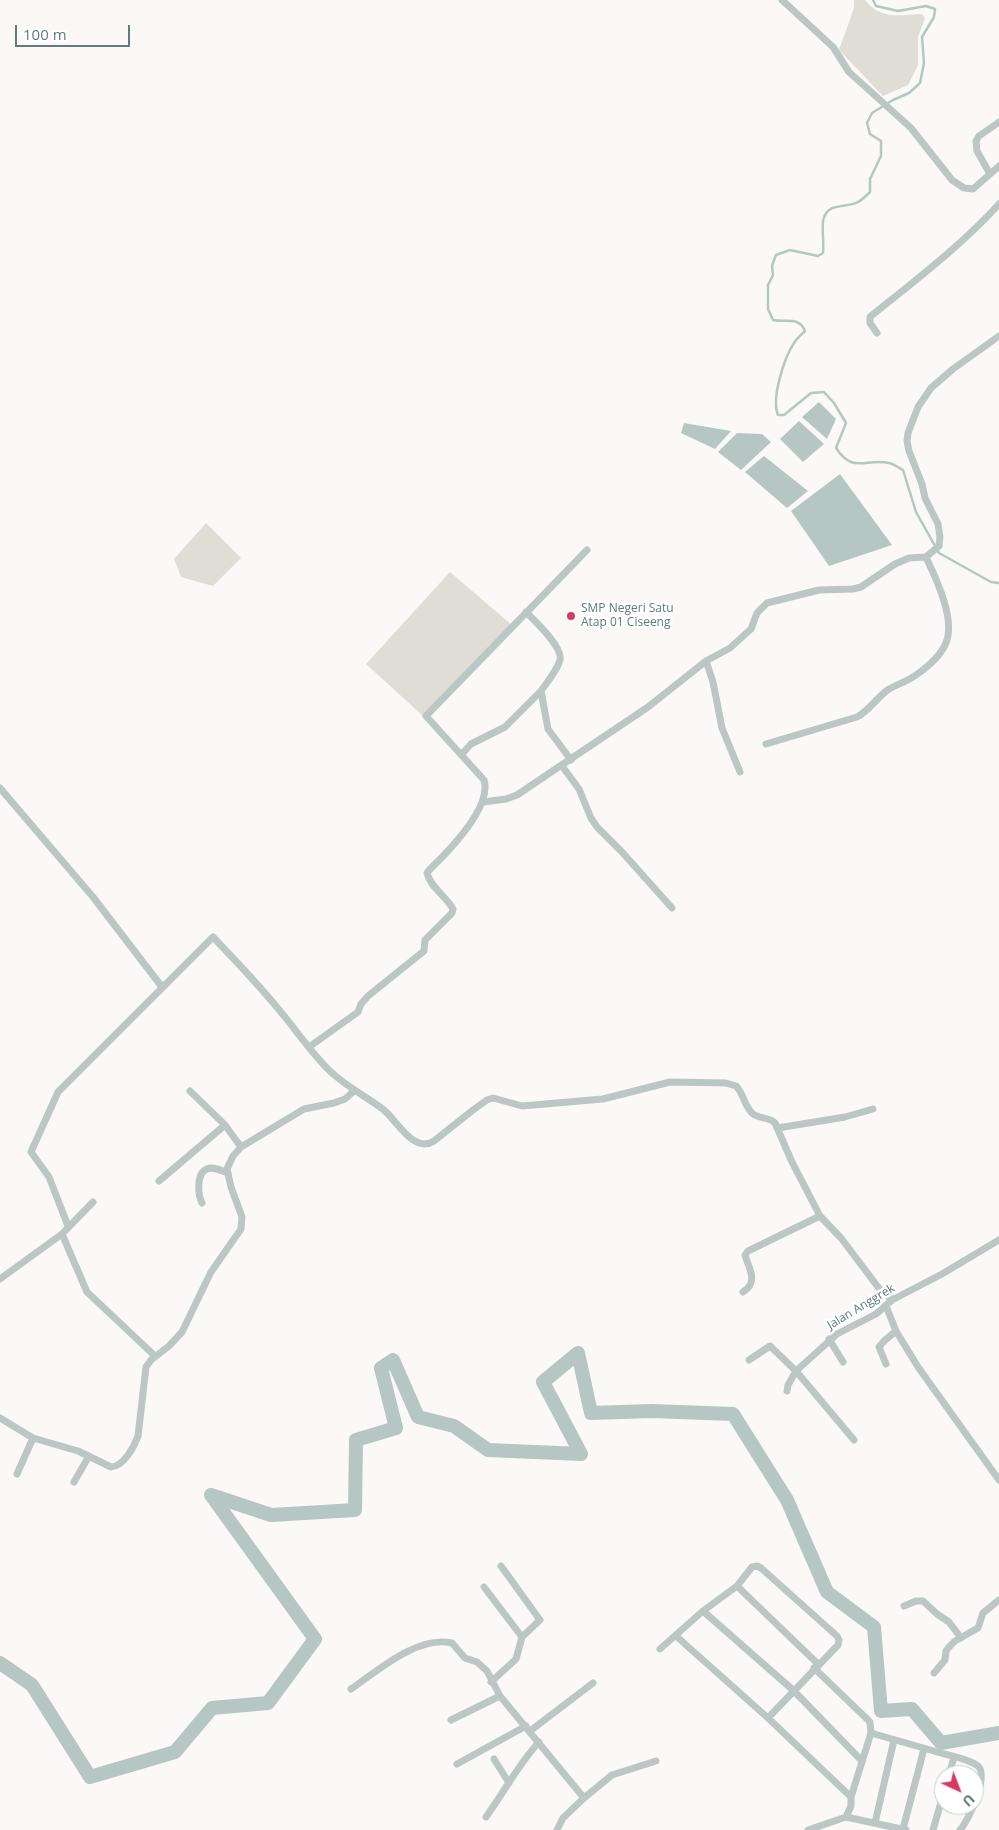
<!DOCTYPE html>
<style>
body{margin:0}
#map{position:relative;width:999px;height:1830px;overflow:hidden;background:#faf9f8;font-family:"Open Sans",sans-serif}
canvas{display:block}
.north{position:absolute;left:934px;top:1765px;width:50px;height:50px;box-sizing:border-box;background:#fff;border:1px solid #c0caca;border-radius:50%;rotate:137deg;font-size:14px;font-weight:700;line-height:20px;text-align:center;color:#617b7a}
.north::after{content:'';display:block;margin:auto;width:18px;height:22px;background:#da3760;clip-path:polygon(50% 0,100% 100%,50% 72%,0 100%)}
.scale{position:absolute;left:15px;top:25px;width:115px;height:22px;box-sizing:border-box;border:2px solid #617b7a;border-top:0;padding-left:6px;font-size:15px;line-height:18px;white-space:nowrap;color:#617b7a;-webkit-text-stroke:4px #fff;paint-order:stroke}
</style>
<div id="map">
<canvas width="999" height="1830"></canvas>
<div class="north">U</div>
<div class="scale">100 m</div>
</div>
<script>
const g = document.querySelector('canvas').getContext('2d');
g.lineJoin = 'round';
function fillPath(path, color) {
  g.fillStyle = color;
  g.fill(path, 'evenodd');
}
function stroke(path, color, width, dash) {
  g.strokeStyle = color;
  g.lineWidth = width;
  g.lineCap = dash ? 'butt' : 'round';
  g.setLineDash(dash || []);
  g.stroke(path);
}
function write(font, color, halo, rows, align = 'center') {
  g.font = font + ' "Open Sans",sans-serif';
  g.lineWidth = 5;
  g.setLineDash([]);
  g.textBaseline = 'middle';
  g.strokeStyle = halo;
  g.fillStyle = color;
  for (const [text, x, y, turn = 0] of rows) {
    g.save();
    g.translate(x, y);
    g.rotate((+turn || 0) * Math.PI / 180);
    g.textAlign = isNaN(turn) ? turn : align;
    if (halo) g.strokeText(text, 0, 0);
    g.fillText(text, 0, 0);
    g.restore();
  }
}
const green = new Path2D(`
 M854,0H865C881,20 899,15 922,14L925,18L918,37V65L908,85L883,96L839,50L854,8Z
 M206,523L241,558L213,586L181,577L174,559Z
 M450,572L513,626L423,716L366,664Z`);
const water = new Path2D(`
 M819,402L836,419L827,439L802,417Z
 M799,421L824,444L803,462L780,439Z
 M684,423L731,431L715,449L681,433Z
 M737,433L762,434L771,442L741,470L718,452Z
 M764,456L808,491L787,508L745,472Z
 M840,474L892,545L829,566L791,511Z`);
const stream = new Path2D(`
 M873,0L876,6L898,11L926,6L935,9L934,17L922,37L924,63L920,83L909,93L893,100L872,113L867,123L870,134L881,141V156L870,179V192C867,195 862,200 858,202C845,209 827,201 823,221C822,230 824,243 823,253L818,256L790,250L776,255L772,266L773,275L768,285V309L773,320C786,323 799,316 805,331C801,335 797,338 794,343C784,358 771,399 778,415H784L811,393L824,392L834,403L846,423L836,448C853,474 865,458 889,463C894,464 899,468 903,470L916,512L939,553L991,582L999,583`);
const river = new Path2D(`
 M0,1663L32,1685L90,1777L175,1752L212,1708L268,1703L315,1639L211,1495L271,1515L355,1510L356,1440L396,1428L381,1368L393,1360L418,1417L454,1426L488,1450L581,1454L543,1382L578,1353L591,1413L652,1411L733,1414L787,1500L827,1592L874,1627L881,1711L912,1709L941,1743L999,1733`);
const minor = new Path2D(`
 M782,0L833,47L849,72L911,128L952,180L964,188L973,189L999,166
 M990,174L977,151L976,141L979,136L999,122
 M877,333L870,323V317C913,282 962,245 999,204
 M526,612C535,621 563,647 560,660C557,671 547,682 541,691L548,729L571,760
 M706,661L713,682L722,728L740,772
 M766,744L857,717C870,710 877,697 889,689C898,684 908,681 916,675C926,668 940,656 945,645C957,622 936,578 926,557
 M461,755L471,744L505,727L541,691
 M562,766L579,789L591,818L597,827L622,852L672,908
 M0,788L93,897L162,987
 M483,802L506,799L517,795L648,707L706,661L730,648L751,629L757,613L767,603L819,590L853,589L861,587L895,564L909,558L926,557L939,546L940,537L938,524L925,498L922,484L909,451L907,441L908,433L918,407L931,388L953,369L999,336
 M309,1047L358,1012L361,1004L368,996L424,951L425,940L452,913L453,909C446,896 430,887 427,873C432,866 440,860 446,853C461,837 491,803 484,780L426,716L587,550
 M190,1091L225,1125L241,1147
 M778,1128L845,1117L873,1109
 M159,1181L225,1125
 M93,1202L62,1234L87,1292L155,1356
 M202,1203C198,1195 196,1173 207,1169C213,1166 222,1171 228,1173
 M68,1226L49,1177L31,1152L58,1092L213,937C236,961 259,985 280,1011C297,1031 312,1054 331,1072C347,1087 367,1097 384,1110C397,1121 414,1154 434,1141L473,1110L487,1100L493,1098L522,1106L603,1099L670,1082L726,1083L736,1086C744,1094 744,1106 753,1114C760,1119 769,1117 775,1123L792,1162L820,1216L841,1238L878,1287L892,1300
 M0,1279L62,1234
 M743,1292C759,1282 749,1269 745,1255L748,1251L820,1216
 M886,1306L896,1331L884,1341L879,1347L886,1364
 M896,1331L918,1367L999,1480
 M829,1339L843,1362
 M749,1360L770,1346L796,1371L837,1334L876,1314L892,1300L942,1274L999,1240
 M787,1391L788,1385L796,1371L854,1440
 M0,1418L33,1438L17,1474
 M33,1438L78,1451L111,1467C124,1466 134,1447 138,1436L146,1367L151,1360L169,1346L182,1332L211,1272L241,1229L242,1217L231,1187L227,1169L233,1156L241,1147L304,1109L334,1103L345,1099L354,1091
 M74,1482L89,1456
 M737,1586L818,1664
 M484,1587L522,1637
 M904,1606L916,1601H923L937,1614L949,1622L961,1638
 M703,1611L793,1690L862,1761
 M676,1636L768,1718L851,1797
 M660,1649L703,1611L737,1586L752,1567L757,1566L761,1568L837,1636L839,1640L838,1645L768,1718
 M814,1668L866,1718L870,1722L871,1733
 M934,1673L945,1660L946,1651L949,1647L955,1641L978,1628L983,1613L999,1600
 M491,1682L516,1659L522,1637L540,1620L501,1566
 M351,1689C377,1671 418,1635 452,1643L465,1658L477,1662L487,1671L500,1696L584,1798L563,1818L557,1830
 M451,1720L500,1696
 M530,1731L593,1683
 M494,1759L509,1783
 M457,1764L526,1726
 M949,1775L954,1757
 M584,1798L612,1775L656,1761
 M486,1817C505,1791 517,1766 539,1742
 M846,1817L851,1806V1797L871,1733C892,1739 913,1745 934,1751C946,1755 968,1758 978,1766C989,1776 969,1820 960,1830
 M875,1823L894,1740
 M903,1829L924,1749
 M808,1830L846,1817L906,1830
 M933,1830L944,1792`);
const markers = [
 [571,616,5,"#da3760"]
];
const poiNames = [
 ["SMP Negeri Satu",581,609],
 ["Atap 01 Ciseeng",581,623]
];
const streetNames = [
 ["Jalan Anggrek",861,1307,-31]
];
fillPath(green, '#deded7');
fillPath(water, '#b6c7c3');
stroke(stream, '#b6c7c3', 2.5);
stroke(river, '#b6c7c3', 14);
stroke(minor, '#bcc6c5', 7);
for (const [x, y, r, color] of markers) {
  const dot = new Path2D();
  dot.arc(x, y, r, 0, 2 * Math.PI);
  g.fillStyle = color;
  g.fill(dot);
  stroke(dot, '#fff', 2);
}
write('12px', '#617b7a', '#fff', poiNames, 'left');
write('12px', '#617b7a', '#fff', streetNames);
</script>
